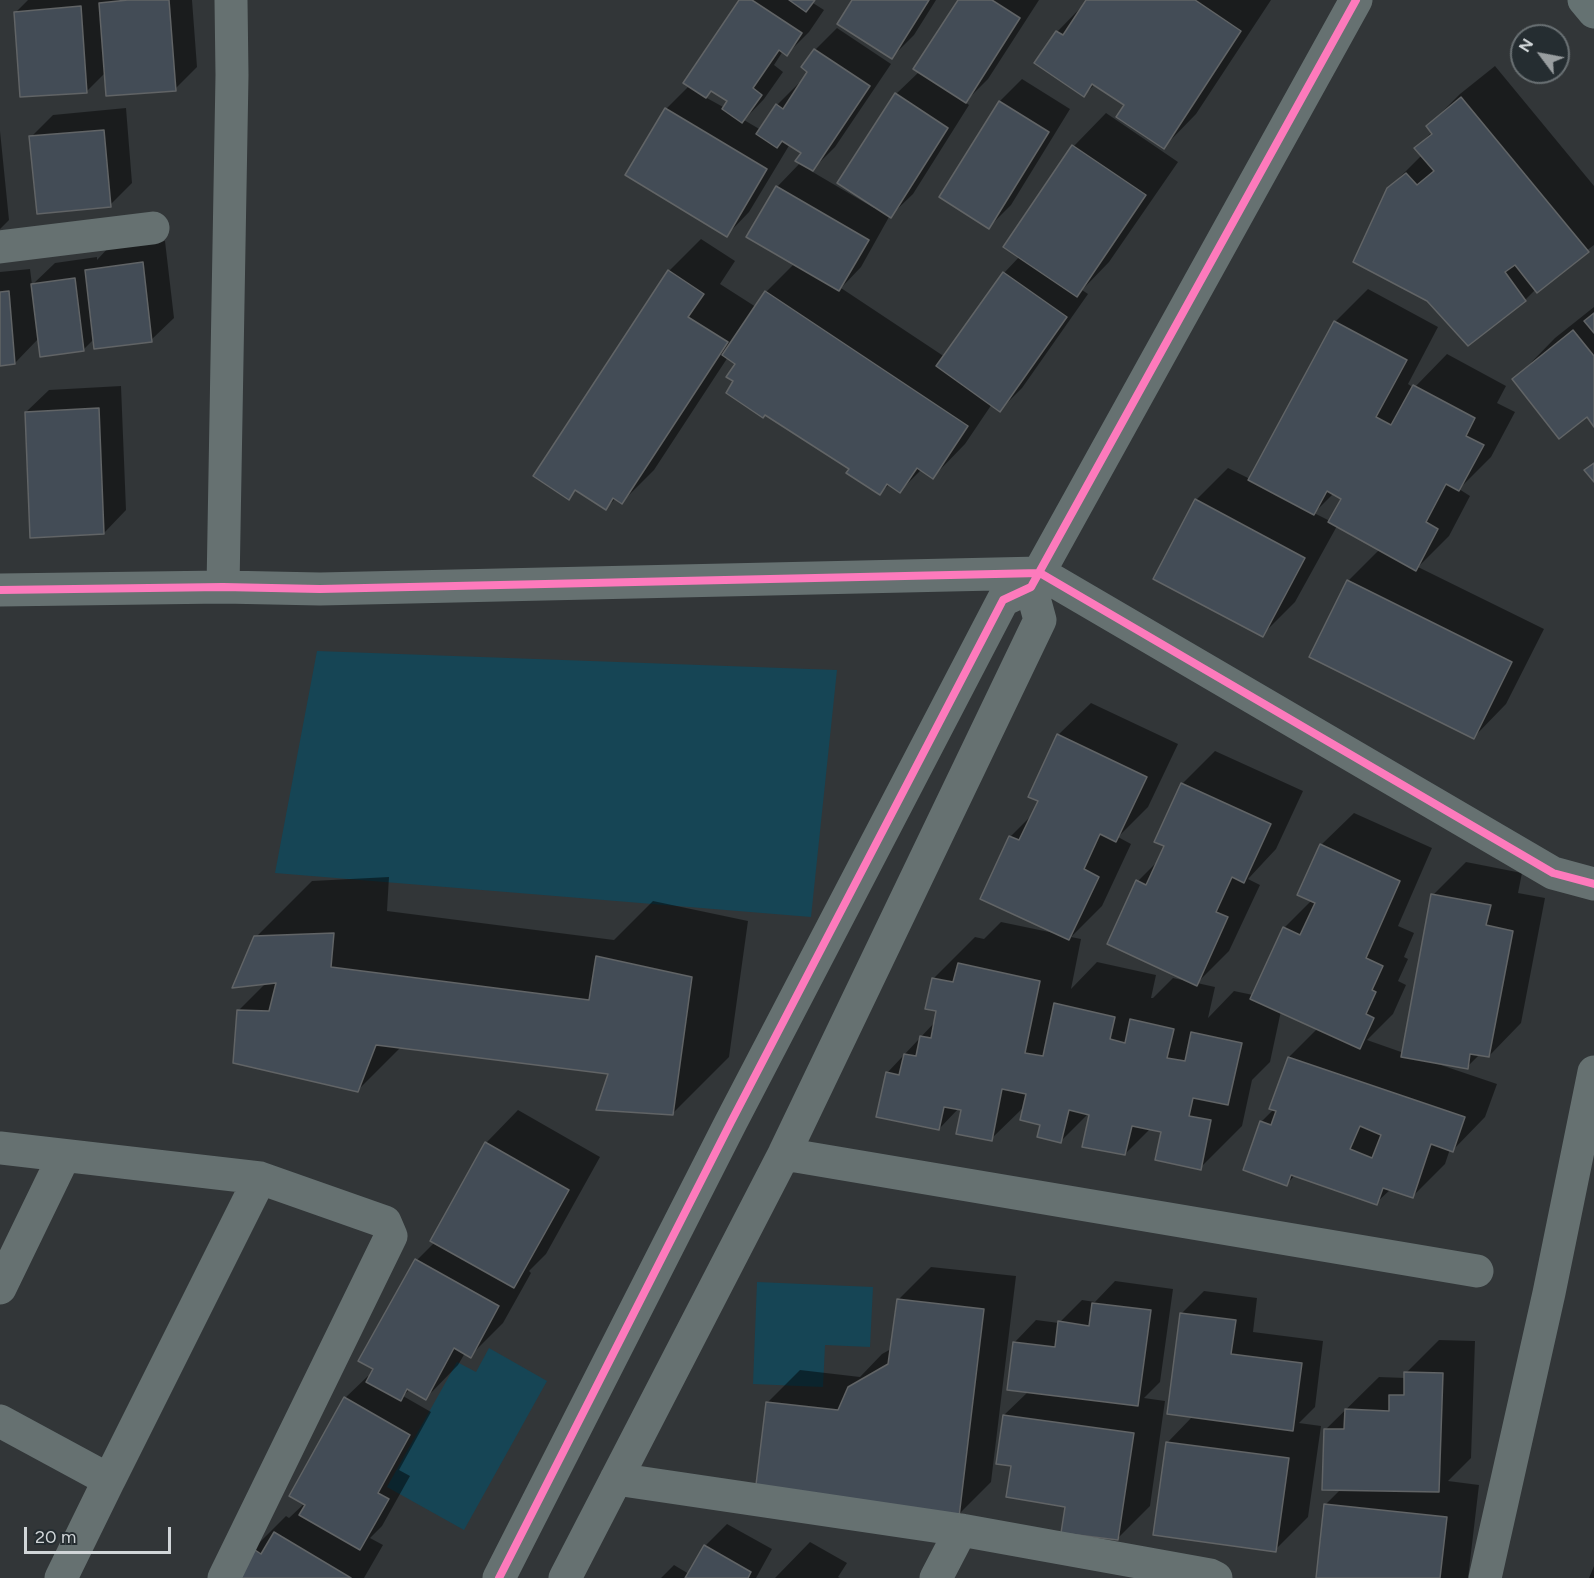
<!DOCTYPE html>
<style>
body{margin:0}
#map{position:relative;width:1594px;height:1578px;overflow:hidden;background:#323638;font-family:Figtree,sans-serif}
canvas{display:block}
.north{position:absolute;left:1510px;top:24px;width:60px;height:60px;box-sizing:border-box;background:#252d31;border:2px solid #6a7174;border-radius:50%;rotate:302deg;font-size:16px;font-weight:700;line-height:24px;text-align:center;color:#d1d6d8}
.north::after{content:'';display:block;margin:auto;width:21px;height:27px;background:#999ea0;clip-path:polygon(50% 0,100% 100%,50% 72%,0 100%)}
.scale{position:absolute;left:24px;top:1527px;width:147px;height:27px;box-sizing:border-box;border:3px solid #d1d6d8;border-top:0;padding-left:8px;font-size:18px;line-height:21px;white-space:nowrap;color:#d1d6d8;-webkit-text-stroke:4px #252d31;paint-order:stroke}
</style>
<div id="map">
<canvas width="1594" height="1578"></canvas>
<div class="north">N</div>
<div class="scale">20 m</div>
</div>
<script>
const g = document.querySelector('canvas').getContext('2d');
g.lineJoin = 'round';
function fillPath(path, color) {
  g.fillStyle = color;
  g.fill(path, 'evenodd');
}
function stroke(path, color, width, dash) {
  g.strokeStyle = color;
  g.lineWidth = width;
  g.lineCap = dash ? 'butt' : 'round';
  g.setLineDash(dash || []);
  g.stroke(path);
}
const green = new Path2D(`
 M317,651L837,670L811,917L275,873Z
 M757,1282L873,1287L870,1347L825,1345L823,1387L753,1384Z
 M489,1348L547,1381L464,1530L387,1487L457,1362L476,1372Z`);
const shadow = new Path2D(`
 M28,0H192L197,67L175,89L105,73L87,91L16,12Z
 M740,0H816L813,3L824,10L809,32L787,54L783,51L774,65L783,72L764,99L744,120L761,130L777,105L799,83L801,84L809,72L815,50L837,28L891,64L835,147L811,171L874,208L896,94L920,71L960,0H1039L988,79L965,102L969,105L913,194L889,217L861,267L841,288L945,357L1004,273L1020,256L1005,246L1074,146L1106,113L1178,162L1109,262L1082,290L1088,294L1022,388L1000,410L992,404L965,444L933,477L922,469L900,491L890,484L880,493L735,381L737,364L728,357L654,470L622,502L616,498L606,508L577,489L569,498L669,271L701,239L735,261L720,284L756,307L766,292L794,264L748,237L777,187L801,162L803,153L790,144L749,212L727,235L666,109L689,86ZM712,90L729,101L725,108L705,97Z
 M854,0H936L914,35L892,57Z
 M1088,0H1271L1196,114L1164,147L1126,105L1095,84L1084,95L1057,32Z
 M1495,66L1594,186V245L1536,289L1525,300L1468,344L1389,188L1422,155L1416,148L1432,132L1428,126L1460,94Z
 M1022,79L1070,109L1011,205L989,227L941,197L1000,101Z
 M126,108L132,183L110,205L31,137L53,115Z
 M0,131L9,220L0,229Z
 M165,241L174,318L151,340L94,339L83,350L39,338L15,363L0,364V272L30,269L32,285L55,263L97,257V260L108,248Z
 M1368,289L1438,327L1408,384L1414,388L1447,354L1506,386L1497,403L1515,412L1491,457L1459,489L1470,496L1449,536L1418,567L1544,629L1506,704L1474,737L1348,581L1380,549L1337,526L1295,602L1262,635L1196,500L1228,468L1250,479L1335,322ZM1334,493L1343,498L1330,521L1314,513Z
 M1594,307V424L1587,415L1514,380L1555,338Z
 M121,386L126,510L104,533L26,412L49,390Z
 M1091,703L1178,744L1148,807L1118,837L1131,844L1102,906L1071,937L1081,939L1071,989L1097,962L1156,975L1151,998H1153L1173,978L1187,981L1138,881L1160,859L1166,846L1156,841L1182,784L1215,751L1303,791L1276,849L1248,879L1260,885L1229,951L1197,983L1215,987L1208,1018L1234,991L1253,995L1284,928L1312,900L1321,845L1354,813L1432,848L1398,926L1414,933L1404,957L1408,959L1398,981L1406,985L1393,1014L1367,1040L1404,1053L1433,895L1466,862L1522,873L1518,893L1545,898L1521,1023L1489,1056L1480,1054L1467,1067L1436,1061L1435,1063L1497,1084L1485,1117L1453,1150L1450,1149L1445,1164L1412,1197L1391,1189L1376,1203L1295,1175L1287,1184L1261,1122L1274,1109L1289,1057L1318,1028L1281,1011L1270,1062L1252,1080L1242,1126L1200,1168L1163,1131L1151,1128L1125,1154L1091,1111L1061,1141L1025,1106L991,1139L963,1109L959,1108L939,1129L887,1073L935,1022L938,1010L933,979L975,937L984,939L1001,922L1054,933L982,898L1011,836L1033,814L1040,800L1058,735Z
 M389,877L387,911L614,940L653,901L748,921L729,1057L673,1113L610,1073L401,1047L357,1091L239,1010L267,982L256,937L312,881Z
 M518,1110L600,1157L546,1254L529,1271L531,1273L503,1323L470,1356L465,1353L458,1365L426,1398L410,1389L403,1396L431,1412L399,1470L410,1476L382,1526L370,1538L383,1545L364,1578H235L253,1549L286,1516L289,1518L305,1503L345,1398L368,1376L370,1377L417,1260L435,1242L486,1143Z
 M931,1267L1016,1276L991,1482L958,1515L767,1403L800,1370L860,1377L882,1354L891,1349L898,1300Z
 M1115,1281L1173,1289L1160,1382L1144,1398L1165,1401L1150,1506L1117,1539L1067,1505L1012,1465L1004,1415L1029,1391L1014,1343L1036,1320L1059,1323L1082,1300L1095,1302Z
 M1204,1291L1257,1298L1253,1332L1323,1341L1315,1407L1299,1423L1321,1426L1308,1517L1275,1550L1167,1443L1193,1416L1182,1313Z
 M1439,1340L1475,1341L1471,1458L1448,1481L1479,1485L1468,1578H1318L1326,1504L1341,1489L1325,1430L1379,1377L1406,1378V1373Z
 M727,1524L772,1549L756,1578H661L674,1565L689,1574L705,1546Z
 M810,1542L847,1563L838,1577L840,1578H775Z
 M1594,1566V1578H1589Z`);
const building = new Path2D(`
 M128,0H169L176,91L106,96L99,3Z
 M739,0H752L802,33L787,56L779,50L753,88L762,95L742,123L722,109L727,101L711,91L706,98L683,83Z
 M789,0H815L806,12Z
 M852,0H929L892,59L837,24Z
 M958,0H992L1020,18L966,103L913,69Z
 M1086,0H1195L1241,31L1164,149L1116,117L1124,105L1092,84L1084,97L1034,63L1056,31L1063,35Z
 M81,6L87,93L20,97L14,12Z
 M814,49L870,86L813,171L795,161L801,153L782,141L777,148L756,134L776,104L783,109L807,72L801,67Z
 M895,93L948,128L891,218L837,183Z
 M1461,97L1589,252L1537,293L1515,265L1505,272L1526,301L1468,346L1427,301L1353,262L1387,188L1406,173L1417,185L1434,171L1414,148L1432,134L1426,126Z
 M999,101L1049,132L989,229L939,197Z
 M665,108L767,169L727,237L625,175Z
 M104,130L111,207L37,214L29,136Z
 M1072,145L1146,195L1077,297L1003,247Z
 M776,186L869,240L839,291L746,237Z
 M143,262L152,342L94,349L85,270Z
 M668,270L704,294L688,317L728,342L622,504L613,498L606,510L575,490L569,500L533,476Z
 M1003,272L1067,317L1000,412L936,366Z
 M75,278L84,351L40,357L31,284Z
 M9,291L15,364L0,366V292Z
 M765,291L968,426L933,479L917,468L900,493L887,484L880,495L846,473L849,469L765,415L763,418L726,393L733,381L726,377L735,364L722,355Z
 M1594,313V333L1584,321Z
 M1334,321L1407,360L1376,417L1391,425L1413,385L1475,418L1466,436L1484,445L1459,491L1446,484L1426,522L1438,529L1416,571L1328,522L1341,499L1327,491L1314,515L1248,480Z
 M1573,330L1594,356V427L1587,417L1559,439L1512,379Z
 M99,408L104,534L30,538L25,412Z
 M1594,463V482L1584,470Z
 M1195,499L1305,558L1263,637L1153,579Z
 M1347,580L1512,662L1474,739L1309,657Z
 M1057,734L1147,777L1116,842L1100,834L1084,869L1099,877L1069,940L980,899L1009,836L1019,840L1038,801L1028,797Z
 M1181,783L1271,824L1244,883L1232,877L1216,912L1228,917L1197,986L1107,944L1136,880L1146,885L1164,846L1154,842Z
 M1320,844L1400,881L1366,958L1383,966L1372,990L1376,992L1366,1014L1374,1018L1360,1049L1250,999L1283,927L1300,935L1315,903L1297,895Z
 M1431,894L1491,905L1486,925L1513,931L1489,1057L1470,1054L1468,1069L1401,1057Z
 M334,933L331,967L589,1000L596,956L692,977L673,1115L596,1110L608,1074L376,1045L358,1092L233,1063L237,1010L269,1011L276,983L232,988L254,936Z
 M958,963L1040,981L1025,1053L1043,1056L1054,1003L1115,1017L1110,1039L1125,1043L1130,1019L1174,1029L1167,1058L1185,1061L1191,1032L1242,1043L1228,1105L1193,1098L1189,1116L1211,1120L1201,1170L1155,1160L1161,1132L1132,1126L1125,1155L1082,1147L1089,1115L1069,1110L1061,1143L1037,1137L1040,1125L1020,1120L1026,1094L1002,1089L992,1141L956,1134L961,1110L944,1107L939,1130L876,1117L886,1072L899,1075L904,1054L916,1056L920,1036L931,1038L936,1011L925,1009L932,978L953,982Z
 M1288,1057L1465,1117L1453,1152L1431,1144L1413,1198L1383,1188L1377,1205L1291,1175L1287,1186L1243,1170L1260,1121L1271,1125L1276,1111L1269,1109ZM1360,1126L1381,1135L1372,1158L1350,1149Z
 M485,1142L569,1190L514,1288L430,1241Z
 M415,1259L499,1306L471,1358L454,1348L426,1400L407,1389L401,1401L366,1382L373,1369L358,1361Z
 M897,1299L984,1309L959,1517L755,1493L766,1402L838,1410L848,1387L888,1364Z
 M1092,1303L1151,1310L1138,1406L1007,1390L1013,1342L1055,1347L1058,1321L1089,1326Z
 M1180,1313L1236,1320L1231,1354L1302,1363L1293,1431L1167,1414Z
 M1404,1372L1443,1373L1439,1492L1322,1490L1324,1429H1344L1345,1409L1389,1411V1395H1404Z
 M344,1397L410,1435L378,1493L389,1499L360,1550L299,1515L305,1505L289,1496Z
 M1003,1415L1134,1433L1118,1540L1061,1533L1065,1507L1006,1497L1011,1466L996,1464Z
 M1166,1442L1289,1458L1276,1552L1153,1535Z
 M1324,1504L1447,1517L1440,1578H1316Z
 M274,1532L351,1578H234L252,1548L261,1554Z
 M704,1545L751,1572L748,1578H685Z`);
const minor = new Path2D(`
 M0,247L153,228
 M223,587L232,75L231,0
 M0,590L223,587L320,589L1040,573L1553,873L1594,884
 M0,1148L260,1178L385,1222L391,1236L224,1578
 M784,1154L1477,1271
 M0,1288L64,1156
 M0,1421L109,1480L260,1178
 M616,1479L961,1530L1210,1575L1216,1578
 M61,1578L109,1480
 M499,1578L731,1122L1003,600L1031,587L1356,0
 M565,1578L784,1154L1040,620L1031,587
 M936,1578L961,1530
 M1485,1578L1549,1293L1594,1072`);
const major = new Path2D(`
 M1584,0L1594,12`);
const cycleway = new Path2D(`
 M0,590L223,587L320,589L1040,573L1553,873L1594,884
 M499,1578L731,1122L1003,600L1031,587L1356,0`);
fillPath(green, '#164555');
fillPath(shadow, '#0007');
fillPath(building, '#434c56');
stroke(building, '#616466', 1.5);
stroke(minor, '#667171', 33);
stroke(major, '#657272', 33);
stroke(cycleway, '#fd7abc', 8);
</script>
